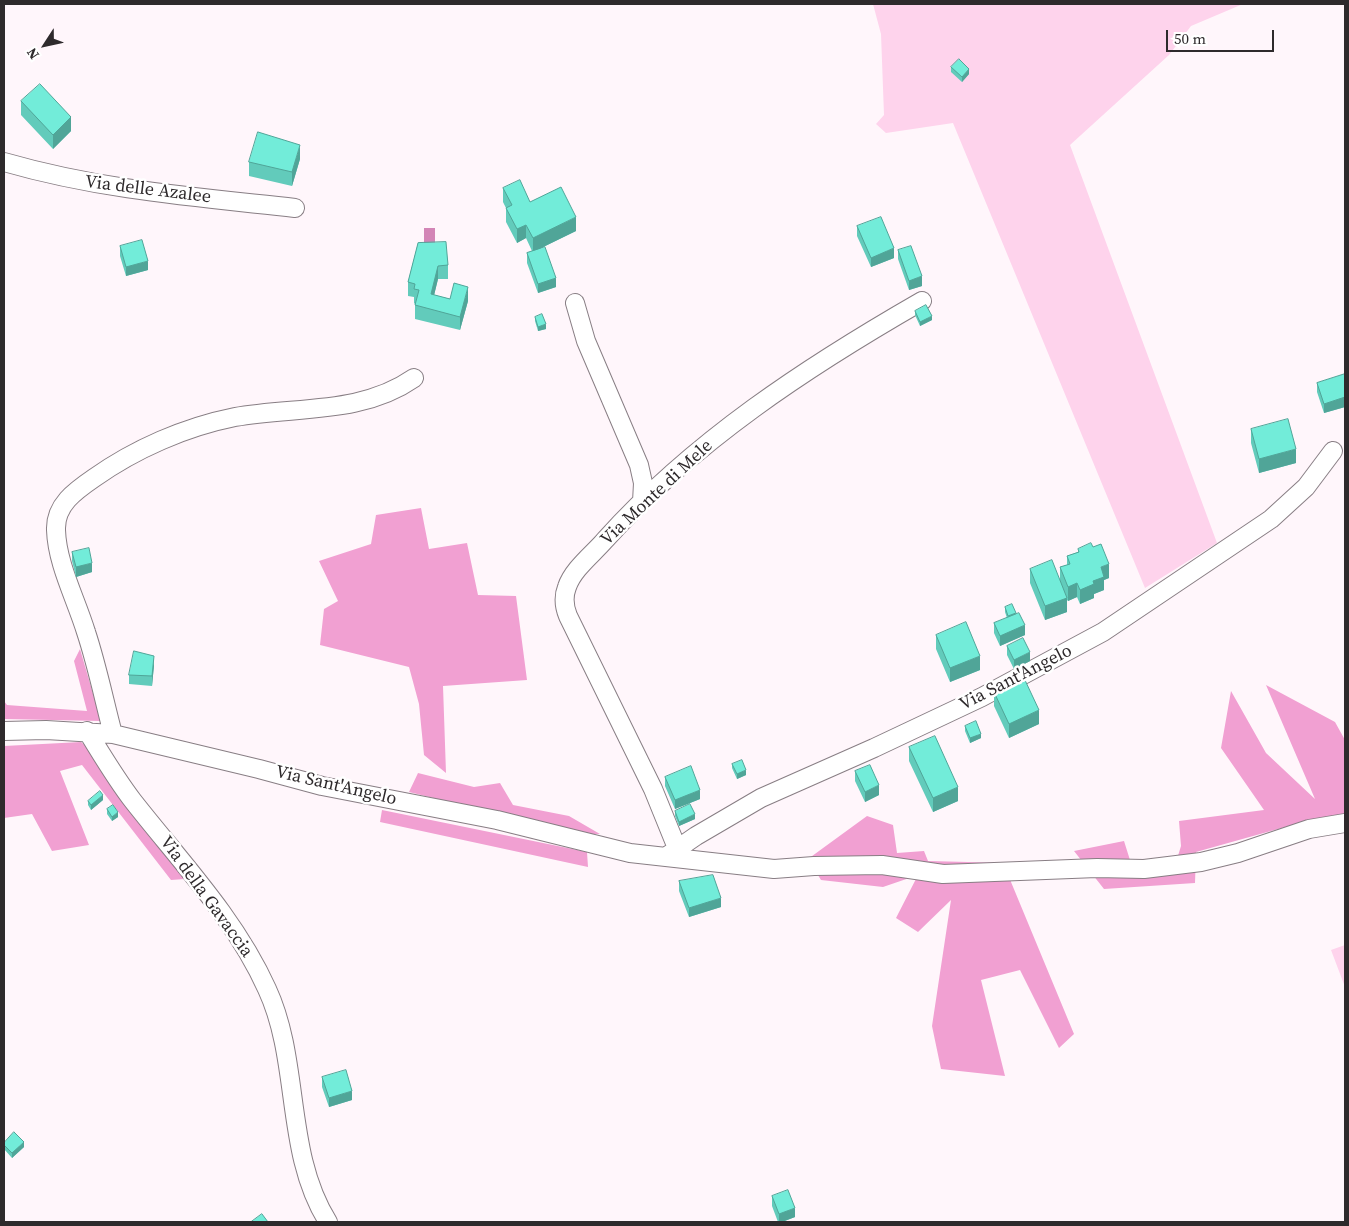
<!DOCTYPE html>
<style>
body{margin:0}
#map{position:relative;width:1349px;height:1226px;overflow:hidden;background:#fff6fb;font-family:"Source Serif 4",serif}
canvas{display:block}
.frame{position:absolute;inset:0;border:5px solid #2e2a2c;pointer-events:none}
.north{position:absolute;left:20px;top:20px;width:50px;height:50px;-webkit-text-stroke:4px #fff;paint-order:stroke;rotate:235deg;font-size:14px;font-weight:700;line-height:20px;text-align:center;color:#2e2a2c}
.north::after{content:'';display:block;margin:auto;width:18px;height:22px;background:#2e2a2c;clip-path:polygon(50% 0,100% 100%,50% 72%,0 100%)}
.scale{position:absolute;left:1166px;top:30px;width:108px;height:22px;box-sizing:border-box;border:2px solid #2e2a2c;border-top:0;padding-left:6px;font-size:15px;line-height:18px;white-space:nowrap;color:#2e2a2c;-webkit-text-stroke:4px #fff;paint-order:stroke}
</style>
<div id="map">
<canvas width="1349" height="1226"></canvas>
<div class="frame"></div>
<div class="north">N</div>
<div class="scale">50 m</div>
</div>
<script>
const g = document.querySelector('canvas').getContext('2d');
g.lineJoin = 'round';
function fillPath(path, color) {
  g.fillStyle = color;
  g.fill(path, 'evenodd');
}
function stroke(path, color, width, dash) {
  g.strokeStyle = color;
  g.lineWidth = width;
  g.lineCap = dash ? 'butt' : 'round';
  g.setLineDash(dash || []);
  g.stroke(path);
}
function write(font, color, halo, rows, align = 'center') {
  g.font = font + ' "Source Serif 4",serif';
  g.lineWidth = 5;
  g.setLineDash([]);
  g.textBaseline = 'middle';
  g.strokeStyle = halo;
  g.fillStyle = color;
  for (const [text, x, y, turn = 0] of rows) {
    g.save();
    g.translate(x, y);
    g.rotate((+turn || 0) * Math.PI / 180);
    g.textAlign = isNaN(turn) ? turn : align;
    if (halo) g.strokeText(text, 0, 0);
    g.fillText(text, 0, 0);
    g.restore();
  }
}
const green = new Path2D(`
 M873,4H1243L1191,26L1169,55L1070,145L1217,543L1145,588L953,123L886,133L876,124L884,115L881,34Z
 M1345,945V987L1331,950Z`);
const forest = new Path2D(`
 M421,508L429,549L467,543L478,595L516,596L527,680L443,686L446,773L424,755L419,704L409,667L320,645L324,609L338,601L319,561L371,544L376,515Z
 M80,649L101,721L4,719V701L7,705L87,711L74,661Z
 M1266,685L1335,722L1345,740V818L1303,822L1196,852L1195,883L1104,889L1074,851L1124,841L1135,876L1173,872L1181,846L1179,821L1264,810L1221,748L1231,691L1266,753L1315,799Z
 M81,742L93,752L185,879L171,880L82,765L60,771L89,845L52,851L32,814L4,818V746Z
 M418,773L474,787L500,783L513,805L569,816L600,834H580L409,792Z
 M382,810L587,852L588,867L380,822Z
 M867,816L893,825L897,853L924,851L928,861L1008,863L1011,882L1074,1034L1059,1048L1020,970L981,980L1005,1076L941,1069L932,1026L951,900L918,932L896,918L918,875L883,887L821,880L808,859Z`);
const water = new Path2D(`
 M424,228H435V249H424Z`);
const minor = new Path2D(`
 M4,162C101,190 195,197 295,208
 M575,303L586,341L639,465L643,483L642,502
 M4,731L46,730L113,734L259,769L322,786L497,820L630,853L774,869L814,866L882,865L943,874L1097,868L1144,869L1201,862L1238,853L1309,829L1345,823
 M87,731C102,755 116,779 133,801C180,861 235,918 267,989C301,1062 284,1152 328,1222
 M113,734C104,700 97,665 86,632C76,599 57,564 56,530C55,505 75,491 94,478C135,449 185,427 235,417C295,406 361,415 414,378
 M677,848L653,789L568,616C564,606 563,597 567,587C573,569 593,554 605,540C694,441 807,367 922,301
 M667,856L696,836L761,798L874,748L982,697L1103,632L1271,519L1306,487L1333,451`);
const wall = new Path2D(`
 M951,67L969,74L962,82L951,72Z
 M21,101L71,131L53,149L21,115Z
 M300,159L292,186L249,176V162Z
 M503,188L530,202L576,231L541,248L556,287L538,293L527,263V253L532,251L526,238L517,243L506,222V208L503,202Z
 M857,226L894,258L871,267L857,236Z
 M418,243L448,265V279H438L434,295L450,299L468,301L460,330L415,319V304L414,303V297L408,296V282Z
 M120,246L148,270L126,276L120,256Z
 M898,250L922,286L909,290L898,259Z
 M915,311L932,320L920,326L915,315Z
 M535,317L546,329L538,331L535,321Z
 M1345,374V407L1324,413L1317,392V383Z
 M1251,429L1296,463L1259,473L1251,443Z
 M1078,549L1109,578L1104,580V590L1094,594V598L1080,604L1077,597L1068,601L1067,600V612L1045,620L1030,583V569L1060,580V567L1067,565V556L1078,552Z
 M72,552L92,572L76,577L72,561Z
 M1005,607L1016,614L1025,635L1000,646L994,633V623L1007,618L1005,612Z
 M936,635L980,670L950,682L936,649Z
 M1007,646L1030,661L1014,669L1007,655Z
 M154,665L152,686L129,684V675Z
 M994,692L1039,724L1009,738L994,706Z
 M965,726L981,738L970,743L965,731Z
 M909,747L958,801L933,812L909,761Z
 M732,764L746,775L737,779L732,768Z
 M855,771L879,795L865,802L855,781Z
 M665,777L700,799L675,809L665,786Z
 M103,800L91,810L88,805V801Z
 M107,809L118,817L112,821L107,814Z
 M675,811L695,819L679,826L675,816Z
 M679,881L721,907L689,917L679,891Z
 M322,1077L352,1100L329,1107L322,1087Z
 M4,1143L24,1147L12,1158L4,1149Z
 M772,1196L795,1217L782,1222H778L772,1206Z`);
const shadedWall = new Path2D(`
 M969,69V74L962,82V77Z
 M71,117V131L53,149V135Z
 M300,145V159L292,186V172Z
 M576,217V231L533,252V238Z
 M526,225V238L517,243V229Z
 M894,248V258L871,267V258Z
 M148,261V270L126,276V267Z
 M438,266V279L431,308V294Z
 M922,276V286L909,290V281Z
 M556,278V287L538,293V284Z
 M468,287V301L460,330V317Z
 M932,316V320L920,326V322Z
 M546,324V329L538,331V327Z
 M1345,397V407L1324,413V404Z
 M1296,449V463L1259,473V459Z
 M92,563V572L76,577V567Z
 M1109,564V578L1104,580V590L1094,594V598L1080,604V590L1093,581L1101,567Z
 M1077,583V597L1068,601V587Z
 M1067,598V612L1045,620V606Z
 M1025,625V635L1000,646V636Z
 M1030,652V661L1014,669V660Z
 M154,656V665L152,686V676Z
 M980,656V670L950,682V668Z
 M1039,710V724L1009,738V724Z
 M981,734V738L970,743V738Z
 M746,770V775L737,779V774Z
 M879,785V795L865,802V792Z
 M958,787V801L933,812V798Z
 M700,790V799L675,809V800Z
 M103,795V800L91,810V805Z
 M118,812V817L112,821V817Z
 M695,814V819L679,826V822Z
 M721,898V907L689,917V908Z
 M352,1091V1100L329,1107V1098Z
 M24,1142V1147L12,1158V1153Z
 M795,1208V1217L782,1222H779V1214Z`);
const building = new Path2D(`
 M959,59L969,69L962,77L951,67Z
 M40,84L71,117L53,135L21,101Z
 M258,132L300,145L292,172L249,162Z
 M520,180L530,202L561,187L576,217L533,238L526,225L517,229L506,208L512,205L503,188Z
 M881,217L894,248L871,258L857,226Z
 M142,240L148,261L126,267L120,246Z
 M446,242L448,265L438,266L431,294L450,299L454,283L468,287L460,317L415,305L419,290L414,289L415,284L408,282L418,243Z
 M911,246L922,276L909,281L898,250Z
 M545,247L556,278L538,284L527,253Z
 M926,305L932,316L920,322L915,311Z
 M542,314L546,324L538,327L535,317Z
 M1345,374V397L1324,404L1317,383Z
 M1288,419L1296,449L1259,459L1251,429Z
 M1091,543L1093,547L1101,544L1109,564L1101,567L1104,577L1093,581L1094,584L1080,590L1077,583L1068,587L1060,567L1070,564L1067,556L1079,552L1078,549Z
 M89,548L92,563L76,567L72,552Z
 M1052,560L1067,598L1045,606L1030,569Z
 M1012,604L1016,613L1008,616L1005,607Z
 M1019,613L1025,625L1000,636L994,623Z
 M966,622L980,656L950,668L936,635Z
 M1023,638L1030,652L1014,660L1007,646Z
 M134,651L154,656L152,676L129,675Z
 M1024,678L1039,710L1009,724L994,692Z
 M976,721L981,734L970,738L965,726Z
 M935,736L958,787L933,798L909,747Z
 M742,760L746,770L737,774L732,764Z
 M870,765L879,785L865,792L855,771Z
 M691,766L700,790L675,800L665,777Z
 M100,791L103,795L91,805L88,801Z
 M690,804L695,814L679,822L675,811Z
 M113,805L118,812L112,817L107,809Z
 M713,875L721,898L689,908L679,881Z
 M346,1070L352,1091L329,1098L322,1077Z
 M14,1132L24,1142L12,1153L4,1145V1143Z
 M788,1190L795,1208L779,1214L772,1196Z
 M262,1214L268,1222H251Z`);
const streetNames = [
 ["Via delle Azalee",148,190,7],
 ["Via Monte di Mele",657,493,-43],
 ["Via Sant'Angelo",1016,678,-27],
 ["Via Sant'Angelo",336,786,13],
 ["Via della Gavaccia",206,897,54]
];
fillPath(green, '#fed3ec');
fillPath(forest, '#f1a0d2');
fillPath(water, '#d385b6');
stroke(minor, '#887e84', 20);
stroke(minor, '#fff', 18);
fillPath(wall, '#62cbbb');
fillPath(shadedWall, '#50a598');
fillPath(building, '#72ecd9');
stroke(building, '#50a598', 1);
write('18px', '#2e2a2c', '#fff', streetNames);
</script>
